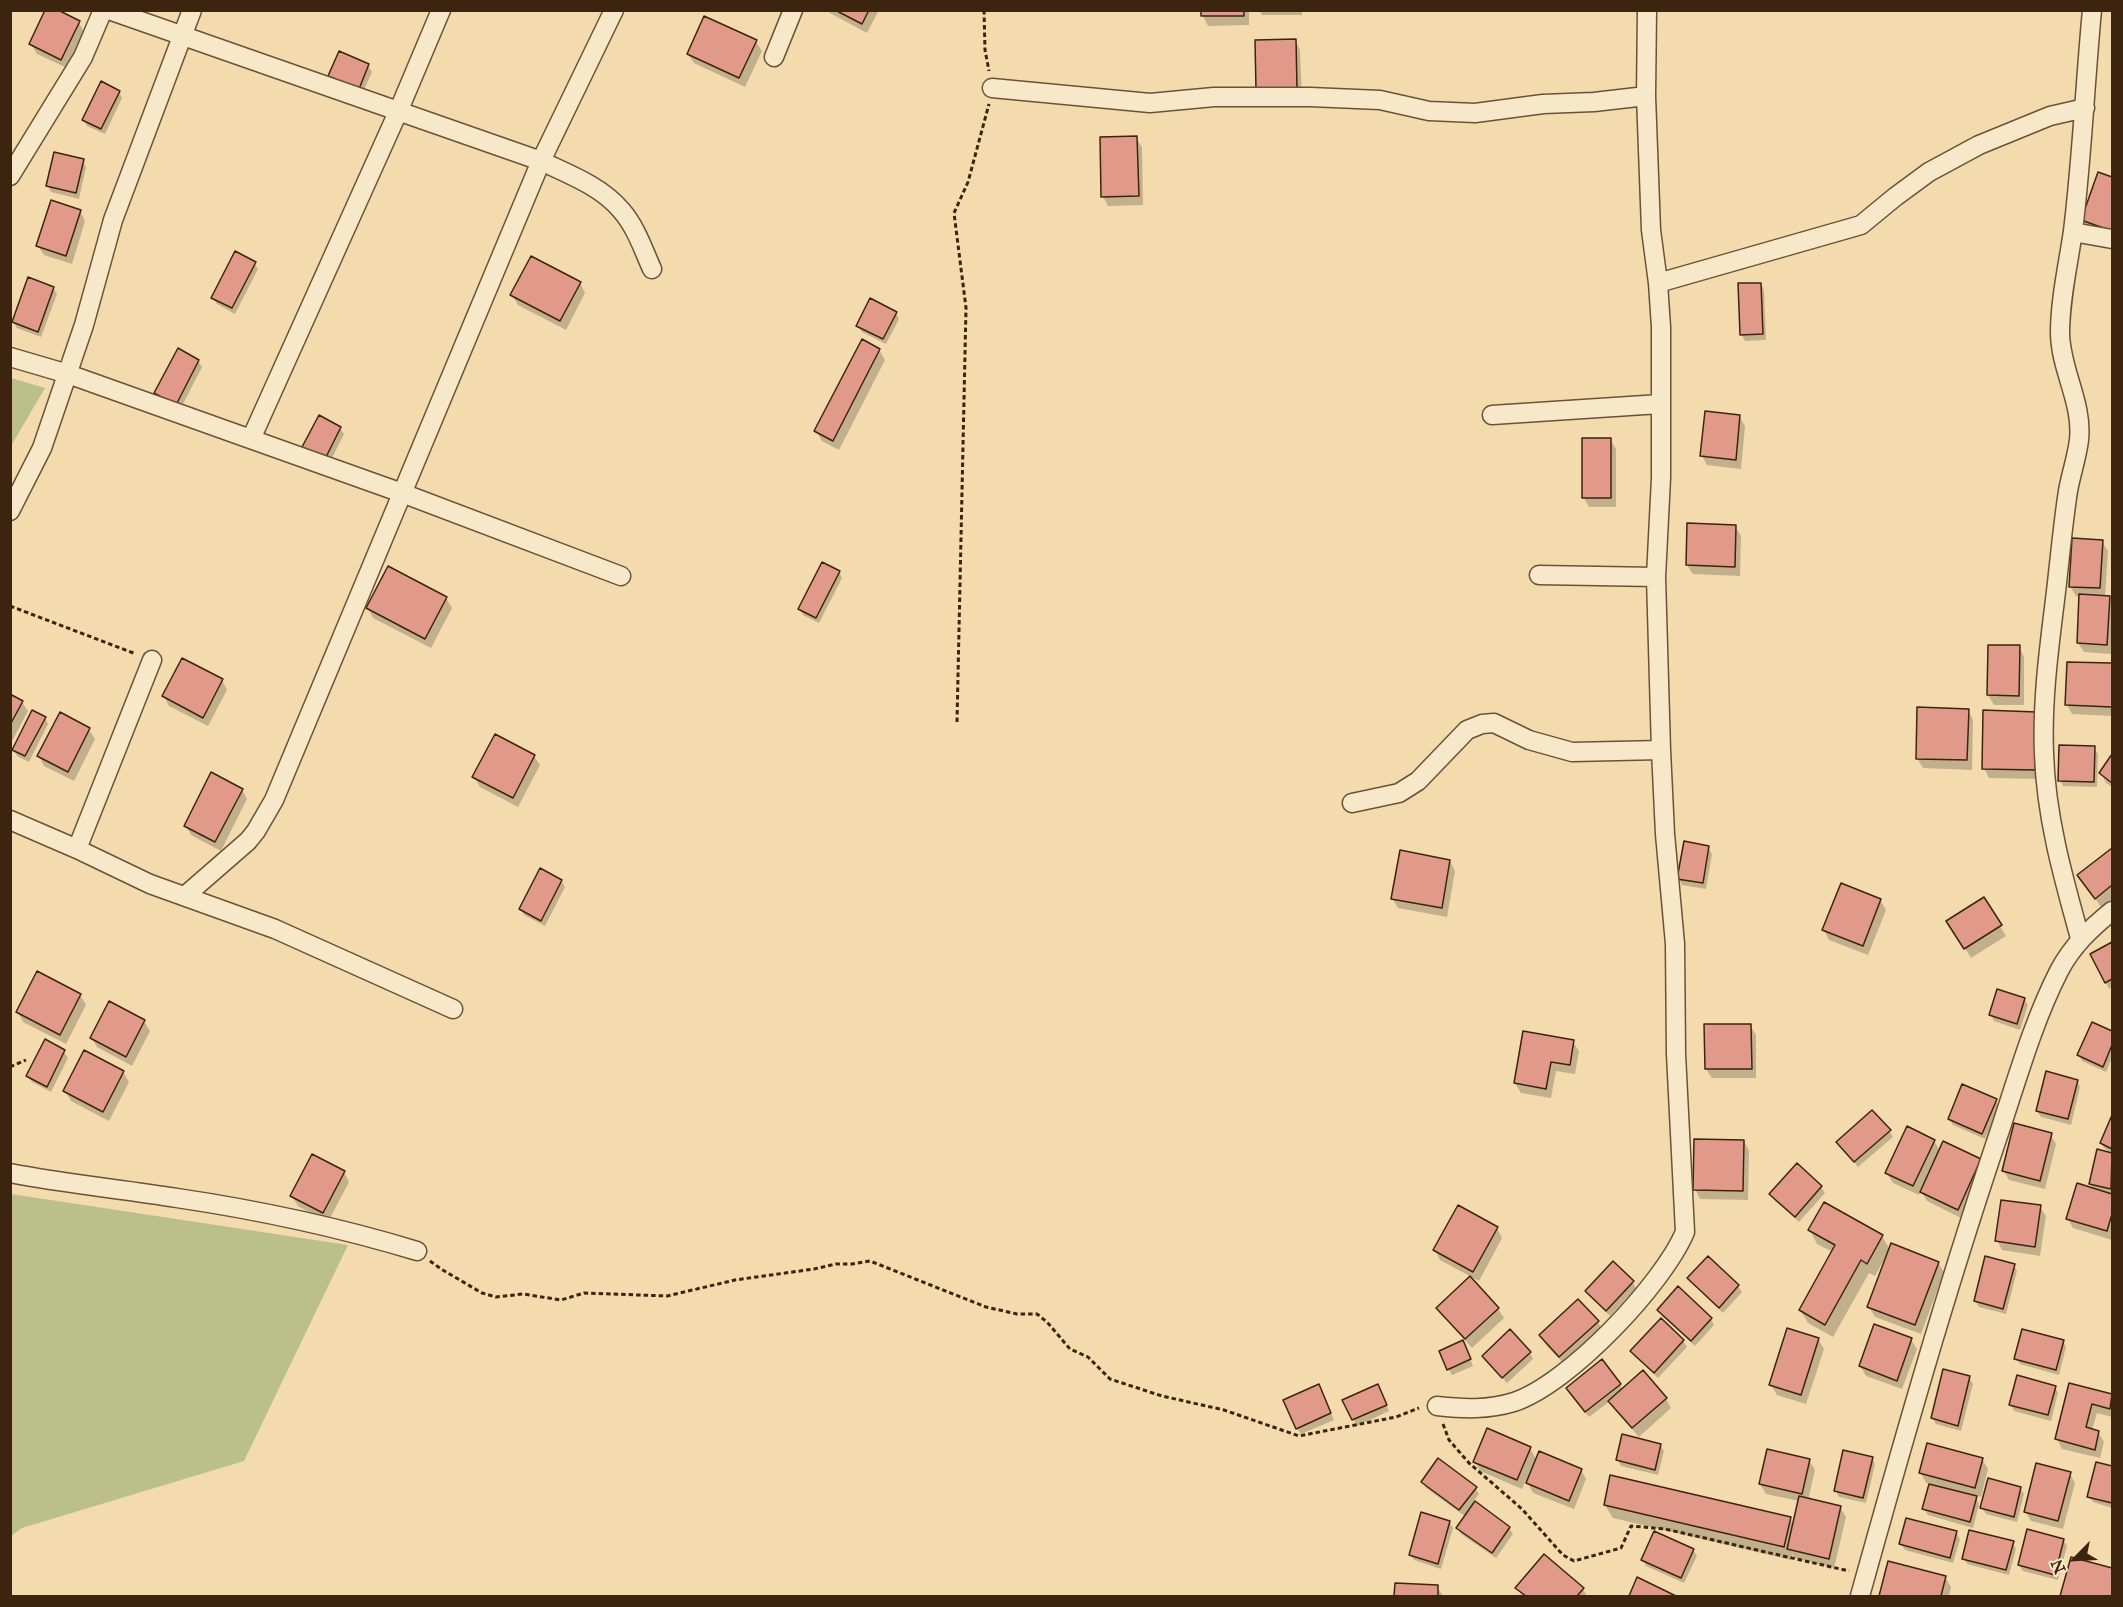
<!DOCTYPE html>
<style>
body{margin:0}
#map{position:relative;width:2123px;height:1607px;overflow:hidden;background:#f3dbae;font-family:"IM FELL Great Primer",serif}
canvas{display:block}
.frame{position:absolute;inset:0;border:12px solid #3d240f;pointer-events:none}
.north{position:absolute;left:2045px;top:1529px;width:60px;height:60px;-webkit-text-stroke:4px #f7e8ca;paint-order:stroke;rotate:246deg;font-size:16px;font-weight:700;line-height:24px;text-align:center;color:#3d240f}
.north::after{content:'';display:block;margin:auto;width:21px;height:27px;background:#3d240f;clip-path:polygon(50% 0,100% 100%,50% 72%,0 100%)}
</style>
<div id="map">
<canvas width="2123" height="1607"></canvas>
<div class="frame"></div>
<div class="north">N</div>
</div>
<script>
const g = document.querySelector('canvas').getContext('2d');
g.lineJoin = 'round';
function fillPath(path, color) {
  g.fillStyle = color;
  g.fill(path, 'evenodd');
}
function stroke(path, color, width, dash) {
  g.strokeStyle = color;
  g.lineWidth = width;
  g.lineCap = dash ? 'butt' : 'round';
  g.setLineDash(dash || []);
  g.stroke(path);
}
const green = new Path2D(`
 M11,378L45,388L11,446L10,378Z
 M11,1194L348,1245L244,1461L22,1528L11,1536Z`);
const shadow = new Path2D(`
 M828,10H879L867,33L830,13Z
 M1203,10H1249V25L1208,26L1203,16Z
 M1259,10H1302V15H1262Z
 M79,23L84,32L67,68L37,54L31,44Z
 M1295,40L1300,50L1302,100L1263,101Z
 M756,42L762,51L745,87L694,63L688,54Z
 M368,66L372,72L362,94L333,82L330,76Z
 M119,92L122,98L105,134L87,126L84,120Z
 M1136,138L1142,147L1143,205L1108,206L1103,196Z
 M83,161L86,167L79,199L51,192L48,185Z
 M2099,173L2112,178V238L2088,229L2083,220Z
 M80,211L85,221L72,264L44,255L38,246Z
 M254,263L258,269L235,314L217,304L213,298Z
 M580,283L585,293L566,330L518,305L512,295Z
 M1761,284L1764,290L1766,340L1745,341L1742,335Z
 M53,288L57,294L41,337L17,328L13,322Z
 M896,313L899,319L886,344L862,332L858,326Z
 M862,341L879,350L885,360L839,450L822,441L816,431Z
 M198,361L202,367L180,410L159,399L156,393Z
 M1739,416L1745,426L1741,469L1707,465L1702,456Z
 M340,428L344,434L329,464L308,453L304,447Z
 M1610,439L1616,449V507H1589L1584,498Z
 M1735,526L1741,536L1740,576L1693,574L1687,565Z
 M2102,542L2108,551L2105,597L2109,598L2112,604V654L2084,652L2078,643L2081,596H2076L2070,586Z
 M839,572L842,578L819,623L803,615L800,609Z
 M446,598L452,608L431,648L373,618L368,608Z
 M2019,647L2024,657V705H1994L1988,695Z
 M2068,664L2112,665V716L2072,714L2067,705Z
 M222,680L227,690L208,726L169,706L164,696Z
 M10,696L22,702L28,711L10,745Z
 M1968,710L1973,720L1972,770L1923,768L1917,758Z
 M45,718L48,724L29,762L17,756L14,750Z
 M2042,723L2040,779L1989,778L1984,768Z
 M89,730L95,739L74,781L44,766L39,756Z
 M2094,748L2098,754L2097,787L2063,786L2060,780Z
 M534,756L540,765L518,807L480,787L474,777Z
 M2112,757V787L2106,783L2101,773Z
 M242,790L247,799L221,851L191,835L186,826Z
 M1708,847L1712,854L1706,889L1682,885L1679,879Z
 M2112,850V899L2101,907L2079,875Z
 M1450,861L1455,871L1447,917L1398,908L1392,898Z
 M561,881L565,887L545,926L524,915L521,909Z
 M1983,899L2006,936L1971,958L1954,930Z
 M1880,900L1886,910L1868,955L1829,940L1824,930Z
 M2112,944V987L2109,989L2092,954Z
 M80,995L86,1005L66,1044L23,1022L18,1012Z
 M2024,999L2028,1005L2020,1030L1994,1021L1991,1015Z
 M144,1021L150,1031L132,1066L97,1047L92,1038Z
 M2093,1024L2112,1033V1058L2106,1072L2082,1061L2079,1055Z
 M1750,1025L1756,1035V1078H1712L1706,1069Z
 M46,1042L64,1052L68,1058L51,1092L32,1082L28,1076Z
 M1573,1042L1579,1051L1575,1074L1556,1071L1551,1098L1521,1093L1515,1083Z
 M123,1072L129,1082L109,1121L71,1101L65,1091Z
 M2077,1081L2080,1087L2071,1125L2041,1117L2037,1111Z
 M1996,1101L1999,1107L1985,1139L1953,1125L1949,1119Z
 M2112,1118V1153L2105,1149L2101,1143Z
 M1889,1131L1893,1137L1858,1167L1838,1142Z
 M2051,1135L2056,1144L2045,1189L2009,1180L2003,1170Z
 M1744,1141L1749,1151L1748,1200L1700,1199L1695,1189Z
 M1934,1141L1940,1151L1980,1160L1986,1170L1963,1219L1927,1201L1921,1191L1919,1195L1893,1183L1887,1173Z
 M2098,1151L2112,1154V1240L2073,1228L2068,1219L2094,1190L2090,1183Z
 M1797,1165L1821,1187L1825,1193L1799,1222L1775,1201L1771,1194Z
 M344,1172L349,1182L328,1222L298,1206L292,1196Z
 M2040,1207L2046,1216L2040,1256L2002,1250L1997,1240Z
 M1497,1228L1502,1238L1479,1281L1440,1260L1435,1250Z
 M1810,1230L1882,1236L1890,1250L1938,1263L1944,1272L1921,1334L1875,1317L1869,1307L1887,1254L1875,1276L1869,1273L1833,1337L1808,1323L1800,1310L1833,1252L1817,1244Z
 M1708,1258L1738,1286L1742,1292L1723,1313L1693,1284L1689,1278Z
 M2014,1265L2017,1271L2006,1314L1979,1307L1975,1301Z
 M1470,1278L1498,1309L1504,1318L1472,1348L1444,1317L1438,1308Z
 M1632,1282L1636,1288L1610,1316L1591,1297L1587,1291Z
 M1659,1310L1711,1319L1714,1325L1695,1346L1662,1316Z
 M1661,1320L1683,1341L1687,1347L1658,1378L1636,1357L1632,1351Z
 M1598,1322L1603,1332L1566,1366L1546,1345L1541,1335Z
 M1818,1339L1824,1349L1806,1404L1777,1395L1771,1385Z
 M1911,1340L1917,1349L1902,1389L1866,1376L1860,1366Z
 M2063,1341L2066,1347L2059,1375L2020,1364L2016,1358Z
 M1466,1348L1473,1366L1452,1375L1449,1369Z
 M1530,1353L1533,1359L1507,1383L1487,1362Z
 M1969,1378L1973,1384L1961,1431L1936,1424L1932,1418Z
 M1620,1385L1623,1390L1666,1399L1671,1408L1639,1437L1616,1411L1610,1401L1589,1417L1571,1394Z
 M2071,1385L2112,1396V1417L2097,1413L2092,1430L2098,1432L2104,1442L2100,1458L2062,1449L2057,1439Z
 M2055,1387L2058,1393L2051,1421L2014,1411L2011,1405Z
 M1321,1392L1334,1420L1301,1434L1297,1428Z
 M1380,1392L1389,1411L1357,1426L1344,1400Z
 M1660,1445L1664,1451L1658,1475L1621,1466L1618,1460Z
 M1530,1448L1537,1461L1581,1470L1586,1479L1574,1509L1533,1493L1526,1480L1522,1489L1480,1471L1475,1461Z
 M1872,1458L1875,1464L1866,1503L1839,1497L1836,1491Z
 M1982,1459L1988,1469L1981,1497L1975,1495L1979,1504L1973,1528L1928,1515L1924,1509L1931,1484L1926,1483L1921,1473Z
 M1809,1460L1815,1470L1808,1500L1840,1507L1846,1517L1834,1568L1794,1558L1792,1554L1791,1560L1613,1518L1605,1505L1790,1518L1794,1526L1799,1501L1766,1494L1760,1484Z
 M2097,1464L2112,1467V1508L2093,1502L2089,1496Z
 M2070,1474L2075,1483L2063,1529L2031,1521L2025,1511Z
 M1423,1482L1475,1488L1479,1494L1473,1502L1509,1528L1513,1534L1496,1558L1461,1534L1458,1528L1466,1517L1426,1488Z
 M2020,1488L2024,1494L2017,1522L1986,1514L1982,1508Z
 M1449,1522L1453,1528L1441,1569L1414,1560L1410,1554Z
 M1956,1532L1960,1539L1953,1563L1905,1550L1901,1544Z
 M2063,1540L2067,1546L2058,1580L2023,1571L2019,1565Z
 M2013,1543L2016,1549L2009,1575L1967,1564L1964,1558Z
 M1693,1550L1697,1556L1684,1583L1646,1566L1643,1560Z
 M2072,1559L2112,1569V1596H2062Z
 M1889,1562L1945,1577L1951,1587L1949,1596H1881Z
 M1638,1579L1675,1596H1630Z
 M1396,1585L1437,1587L1443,1596H1395Z
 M1517,1588L1583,1589L1587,1596H1522Z`);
const building = new Path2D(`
 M45,10H58L80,21L61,60L29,44Z
 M835,10H869L862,24Z
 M1201,10H1244V16H1201Z
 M704,16L757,40L739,78L687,54Z
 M1296,39L1297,90L1256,91L1255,40Z
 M339,51L369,64L359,89L328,76Z
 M101,81L120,91L101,129L82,120Z
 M1137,136L1139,196L1101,197L1100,137Z
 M54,152L84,159L76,193L46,186Z
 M2098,172L2112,177V231L2081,220Z
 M51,200L81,210L66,256L36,246Z
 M235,251L256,262L232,308L211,298Z
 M531,256L581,282L560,321L510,295Z
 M28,277L54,287L38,332L12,322Z
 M1738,283H1761L1763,334L1740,335Z
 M870,298L897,312L883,339L856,326Z
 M862,339L880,349L833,441L814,431Z
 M178,348L199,360L176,405L154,393Z
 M1705,411L1740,415L1736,460L1700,456Z
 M319,415L341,427L325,459L302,447Z
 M1582,438H1611V498H1582Z
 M1687,523L1736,525L1735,567L1686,565Z
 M2072,538L2103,540L2100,588L2069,587Z
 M822,562L840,571L816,618L798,609Z
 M388,566L447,597L425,639L366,608Z
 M2079,594L2110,596L2107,645L2077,643Z
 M1988,645H2020L2019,696L1987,695Z
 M182,658L223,679L203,718L162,696Z
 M2067,662L2112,663V707L2065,705Z
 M10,694L23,701L10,725Z
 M1917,707L1969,709L1967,760L1916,759Z
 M32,710L46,717L25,756L12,750Z
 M1983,710L2037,712L2035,770L1982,769Z
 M60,712L90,728L68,772L37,756Z
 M495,734L535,755L513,798L472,777Z
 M2059,745L2095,746L2094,782L2058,781Z
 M2112,754V783L2099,773Z
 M211,772L243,789L215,842L184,826Z
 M1684,841L1709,846L1703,883L1677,879Z
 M2112,848V885L2095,899L2077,875Z
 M1400,850L1450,860L1442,908L1391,899Z
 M540,868L562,880L541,921L519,909Z
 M1841,883L1881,899L1863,946L1822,930Z
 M1984,897L2002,925L1964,949L1946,921Z
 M2112,942V979L2105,983L2090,954Z
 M37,971L81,994L60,1035L16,1012Z
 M1997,989L2025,998L2017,1024L1989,1015Z
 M109,1001L145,1020L126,1057L90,1038Z
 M2092,1022L2112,1031V1045L2103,1067L2077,1055Z
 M1704,1024H1751L1752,1069H1705Z
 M1523,1031L1574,1040L1570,1065L1551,1062L1546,1089L1514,1083Z
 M45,1039L65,1050L47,1087L26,1076Z
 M84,1050L124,1071L103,1112L63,1091Z
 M2046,1071L2078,1080L2068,1119L2036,1111Z
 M1962,1084L1997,1099L1982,1134L1948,1119Z
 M1872,1110L1891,1130L1854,1162L1836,1142Z
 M2112,1115V1149L2100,1143Z
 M2014,1123L2052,1133L2040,1181L2002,1171Z
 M1907,1126L1935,1140L1913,1186L1885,1173Z
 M1694,1139L1744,1140L1743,1191L1693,1190Z
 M1943,1141L1981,1159L1958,1210L1920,1192Z
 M2097,1149L2112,1153L2111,1189L2089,1184Z
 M312,1154L345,1171L323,1213L290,1196Z
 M1797,1163L1822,1186L1795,1217L1769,1194Z
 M2077,1183L2112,1194V1214L2107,1231L2066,1219Z
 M2001,1200L2041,1205L2035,1247L1995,1241Z
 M1824,1202L1883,1235L1867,1264L1861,1260L1825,1325L1799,1310L1835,1245L1808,1230Z
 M1458,1205L1498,1227L1473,1272L1433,1250Z
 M1891,1243L1939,1262L1915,1325L1867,1307Z
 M1708,1256L1739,1285L1719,1308L1687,1278Z
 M1985,1256L2015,1264L2003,1309L1974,1301Z
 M1613,1261L1634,1281L1606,1311L1585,1291Z
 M1470,1276L1499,1308L1465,1339L1436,1308Z
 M1678,1286L1712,1318L1691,1341L1657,1310Z
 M1578,1299L1599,1321L1559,1357L1539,1335Z
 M1661,1318L1684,1340L1654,1373L1630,1351Z
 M1874,1324L1912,1338L1897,1381L1859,1366Z
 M1787,1328L1819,1338L1801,1395L1769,1385Z
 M1510,1329L1531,1352L1502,1378L1482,1356Z
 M2022,1329L2064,1340L2056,1370L2014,1359Z
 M1463,1340L1471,1359L1447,1370L1439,1351Z
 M1602,1359L1621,1384L1585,1412L1566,1388Z
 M1943,1369L1970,1376L1958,1426L1931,1418Z
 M1643,1370L1667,1398L1632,1428L1608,1401Z
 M2017,1375L2056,1386L2048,1415L2009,1405Z
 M2069,1383L2112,1394L2110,1409L2092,1404L2086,1427L2099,1431L2095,1450L2055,1439Z
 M1319,1384L1331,1413L1296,1429L1283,1400Z
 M1378,1384L1387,1405L1352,1420L1342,1400Z
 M1487,1428L1531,1447L1517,1480L1473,1462Z
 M1622,1434L1661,1444L1655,1470L1616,1460Z
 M1927,1443L1983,1458L1975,1488L1919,1473Z
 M1767,1449L1810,1459L1802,1494L1759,1484Z
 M1843,1450L1873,1457L1863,1498L1834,1491Z
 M1539,1451L1582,1469L1569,1501L1526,1483Z
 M1438,1458L1477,1487L1459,1510L1421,1482Z
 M2096,1462L2112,1466V1503L2087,1497Z
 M2036,1463L2071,1472L2058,1521L2024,1512Z
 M1610,1475L1791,1517L1784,1547L1604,1505Z
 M1988,1478L2021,1487L2014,1517L1980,1508Z
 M1929,1484L1977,1496L1970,1522L1922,1509Z
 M1799,1496L1841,1506L1829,1559L1787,1549Z
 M1475,1501L1510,1527L1492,1553L1456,1528Z
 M1421,1512L1450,1521L1438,1564L1409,1555Z
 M1906,1518L1957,1531L1950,1558L1899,1544Z
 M2027,1529L2064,1539L2055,1575L2018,1565Z
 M1969,1530L2014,1541L2006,1570L1962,1559Z
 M1654,1531L1694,1549L1681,1578L1641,1560Z
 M1544,1554L1584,1588L1577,1596H1526L1515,1588Z
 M2071,1557L2112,1568V1596H2060Z
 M1888,1561L1946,1576L1941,1596H1879Z
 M1637,1577L1676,1596H1629Z
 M1395,1583L1438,1585V1596H1394Z`);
const path = new Path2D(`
 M984,10L985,50L989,71
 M10,606L136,654
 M957,722L966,308L954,213L968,182L989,104
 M10,1067L26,1060
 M430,1261L441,1269L482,1293L496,1297L523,1294L561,1300L584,1293L667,1296L735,1280L814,1269L836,1264H852L870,1261L986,1307L1017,1314H1037L1047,1322L1070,1349L1088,1357L1110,1379L1162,1396L1224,1410L1299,1436L1396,1417L1419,1408
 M1443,1424L1449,1440L1469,1463L1522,1509L1563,1555L1574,1561L1621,1548L1631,1526L1665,1529L1849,1571`);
const minor = new Path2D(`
 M109,10L541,161C568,174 601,186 621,210C636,227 643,249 652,269
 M774,57L793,10
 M992,88L1150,103L1214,97H1310L1380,100L1429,111L1475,113L1543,104L1594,102L1646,96
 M10,176L83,57L103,10
 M2073,232L2112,239
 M1658,283L1861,225L1895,197L1929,172L1979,145L2050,116L2085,108
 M10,357L68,374L402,493L621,576
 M1492,415L1660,404
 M251,439L398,112L441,10
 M10,511L42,448L84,325L113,220L192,10
 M1539,575L1656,577
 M1352,803L1399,793L1418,781L1467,730L1482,724L1494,723L1529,740L1572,752L1661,750
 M10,820L77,849L150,884L275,929L453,1009
 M77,849L152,660
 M186,895L248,841L256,831L274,800L541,161L614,10
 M2080,938C2063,877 2046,817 2044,754C2042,705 2048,656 2054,608C2059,569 2062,530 2068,491C2071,474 2077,457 2079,440C2083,403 2061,371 2060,334C2060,299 2068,266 2073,231C2082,158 2085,84 2092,10
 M10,1173C66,1184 122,1189 177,1198C258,1210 338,1227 417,1251
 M1437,1406C1464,1409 1488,1410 1514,1402C1569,1384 1663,1284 1685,1232L1676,1054L1675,944L1665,834L1661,750L1656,577L1661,478V327L1658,283L1651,230L1646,96L1647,10
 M1860,1596C1902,1445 1945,1294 1995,1145C2015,1087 2031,1026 2059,971C2072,946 2091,928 2112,911`);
fillPath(green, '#bbc08a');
fillPath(shadow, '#0003');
fillPath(building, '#e19a8a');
stroke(building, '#3d240f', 1.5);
stroke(minor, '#6a5237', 21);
stroke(path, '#3d240f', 3, [4.5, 3]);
stroke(minor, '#f7e8ca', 18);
</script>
